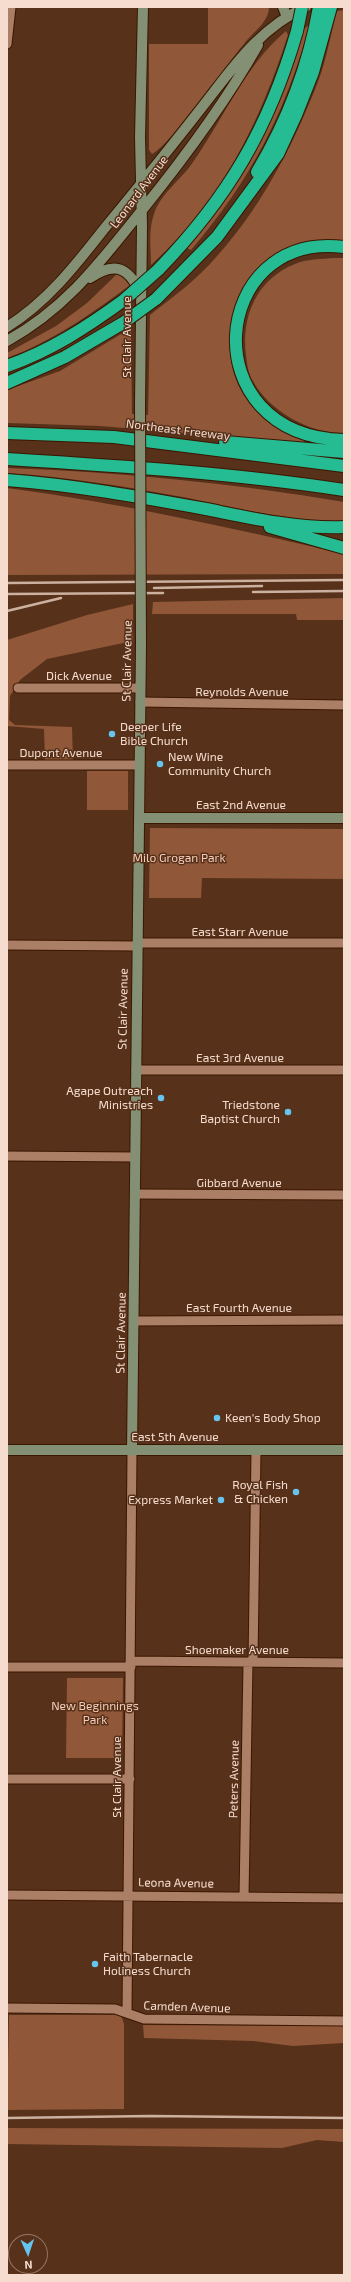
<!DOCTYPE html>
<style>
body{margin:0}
#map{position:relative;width:351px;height:2282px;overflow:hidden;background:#57311a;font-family:"Exo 2",sans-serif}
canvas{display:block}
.frame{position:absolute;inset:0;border:8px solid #f5dccf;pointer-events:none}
.north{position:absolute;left:8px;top:2234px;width:40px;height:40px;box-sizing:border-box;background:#57311a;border:1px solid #967562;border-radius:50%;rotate:177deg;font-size:11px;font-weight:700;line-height:16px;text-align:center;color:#f5dccf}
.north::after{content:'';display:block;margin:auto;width:14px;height:18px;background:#65c5ee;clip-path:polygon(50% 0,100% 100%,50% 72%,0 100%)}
</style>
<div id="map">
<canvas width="351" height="2282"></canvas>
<div class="frame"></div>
<div class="north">N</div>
</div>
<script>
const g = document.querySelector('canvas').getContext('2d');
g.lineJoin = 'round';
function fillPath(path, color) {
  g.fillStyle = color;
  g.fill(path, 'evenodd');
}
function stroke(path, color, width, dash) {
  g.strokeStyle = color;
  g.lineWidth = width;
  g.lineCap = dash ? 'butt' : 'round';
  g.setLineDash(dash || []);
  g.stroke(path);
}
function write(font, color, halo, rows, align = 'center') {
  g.font = font + ' "Exo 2",sans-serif';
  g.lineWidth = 3;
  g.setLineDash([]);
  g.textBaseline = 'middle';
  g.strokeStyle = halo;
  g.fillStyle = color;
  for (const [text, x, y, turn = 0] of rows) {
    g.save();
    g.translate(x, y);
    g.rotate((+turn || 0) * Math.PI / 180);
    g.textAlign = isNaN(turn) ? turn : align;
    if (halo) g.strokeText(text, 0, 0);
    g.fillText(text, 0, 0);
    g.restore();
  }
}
const green = new Path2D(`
 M208,7H269C269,22 253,32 244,44C227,63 168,148 152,154L149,150V44H208Z
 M344,10V242C327,239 309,242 293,248C237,270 212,343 244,395C258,417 281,431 304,439V443L100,426L7,423V390L60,371L131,328L132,414L148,415L150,315C170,299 191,284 208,266C258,214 294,145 319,79C327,57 331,33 337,11Z
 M310,24C285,113 251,180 191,250L187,248C228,199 262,147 285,87C293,68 298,48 304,29Z
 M286,31L288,35C259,124 222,201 151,265C151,249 148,230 154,214C160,195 179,181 191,165C222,122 245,65 286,31Z
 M334,258H344V433C310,434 269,411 253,381C248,374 247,363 246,355C241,316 257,279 295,264C306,259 322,259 334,258Z
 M117,274L125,277L130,285C93,313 51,342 7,358V353L56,326L87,303Z
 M7,468C119,472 233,483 344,502V522C290,521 240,509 188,498C128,487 68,477 7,473Z
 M7,488C121,503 232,528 344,554V574L7,575Z
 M344,598V620H297L296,614H152L153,602Z
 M133,604V641L47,659L20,680L10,696L9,720L15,725L72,727L73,760H45L44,729L7,726V640L87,615Z
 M87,771H128V810H87Z
 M150,828L344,829V879L202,878L201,898H149Z
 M67,1678H123L122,1758H66Z
 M9,2015H121L124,2024V2109L7,2110Z
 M143,2025L344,2026V2043L293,2046L253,2041L144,2038Z
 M7,2128L344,2129V2142L317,2140L282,2148L7,2144Z`);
const street = new Path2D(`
 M7,44L11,7
 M18,688H140
 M140,702L344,705
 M7,765H139
 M137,943H344
 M7,945L137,946
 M136,1070H344
 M7,1156L135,1157
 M135,1194L344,1195
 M134,1321L344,1320
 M131,1661L344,1663
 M253,1662L256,1450
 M7,1667H131
 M7,1779H130
 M7,1895L344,1898
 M244,1897L248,1662
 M7,2008L115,2009L144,2019L344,2021
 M127,2012L132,1451`);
const secondary = new Path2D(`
 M283,7L287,17
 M90,278C113,262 127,266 139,290
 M7,327C47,302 75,266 104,229C136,190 168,151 199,111C230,72 258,28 306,7
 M7,341C67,308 101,261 143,209C185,157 225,103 258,45
 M140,405L142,226L140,137L143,7
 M139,818H344
 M7,1450H344
 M132,1451L141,645`);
const highway = new Path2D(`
 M257,172C287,122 309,64 319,7
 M344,247C209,230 191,436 344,440
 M158,270C228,198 269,128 297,31
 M156,299L217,237L278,154L296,115L313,72L331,7
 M7,366C50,351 87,327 124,300
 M7,383L65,357L123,323
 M7,433L114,437L344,466
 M225,442L344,452
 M7,459C120,466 232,473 344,490
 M7,480C74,485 140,497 206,509C251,518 298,529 344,527
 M270,527L344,548`);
const rail = new Path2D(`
 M7,583L344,580
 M154,588L262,586
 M253,592L344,591
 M7,594L163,593
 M7,611L61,598
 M7,2118L150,2116L344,2118`);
const secondaryBridge = new Path2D(`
 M140,405L141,645`);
const highwayBridge = new Path2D(`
 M297,31L302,7
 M124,300L158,270
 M123,323L156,299`);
const markers = [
 [112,734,4,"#65c5ee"],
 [160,764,4,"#65c5ee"],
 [161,1098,4,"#65c5ee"],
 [288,1112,4,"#65c5ee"],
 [217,1418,4,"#65c5ee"],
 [296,1492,4,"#65c5ee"],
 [221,1500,4,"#65c5ee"],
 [95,1964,4,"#65c5ee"]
];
const streetNames = [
 ["Leonard Avenue",139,192,-53],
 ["St Clair Avenue",127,337,-90],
 ["Northeast Freeway",178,430,7],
 ["St Clair Avenue",127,661,-89],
 ["Dick Avenue",79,676],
 ["Reynolds Avenue",242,692],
 ["Dupont Avenue",61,753],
 ["East 2nd Avenue",241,805],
 ["East Starr Avenue",240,932],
 ["St Clair Avenue",123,1009,-89],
 ["East 3rd Avenue",240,1058],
 ["Gibbard Avenue",239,1183],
 ["East Fourth Avenue",239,1308],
 ["St Clair Avenue",121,1333,-89],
 ["East 5th Avenue",175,1437],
 ["Shoemaker Avenue",237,1650],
 ["St Clair Avenue",117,1777,-90],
 ["Peters Avenue",234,1779,-89],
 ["Leona Avenue",176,1883,1],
 ["Camden Avenue",187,2007,2]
];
const poiNames = [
 ["Deeper Life",120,727],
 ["Bible Church",120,741],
 ["New Wine",168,757],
 ["Community Church",168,771],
 ["Agape Outreach",153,1091,"right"],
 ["Ministries",153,1105,"right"],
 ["Triedstone",280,1105,"right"],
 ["Baptist Church",280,1119,"right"],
 ["Keen's Body Shop",225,1418],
 ["Royal Fish",288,1485,"right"],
 ["& Chicken",288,1499,"right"],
 ["Express Market",213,1500,"right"],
 ["Faith Tabernacle",103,1957],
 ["Holiness Church",103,1971]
];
const parkNames = [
 ["Milo Grogan Park",179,858],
 ["New Beginnings",95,1706],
 ["Park",95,1720]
];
fillPath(green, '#905738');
stroke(street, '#3b1701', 11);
stroke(secondary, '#3b1701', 12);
stroke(highway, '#3b1701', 14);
stroke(street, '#ab7e66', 9);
stroke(secondary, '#839074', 10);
stroke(highway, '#25bb93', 12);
stroke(rail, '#ccb0a0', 2.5);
stroke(secondaryBridge, '#3b1701', 12, []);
stroke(highwayBridge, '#3b1701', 14, []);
stroke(secondaryBridge, '#839074', 10);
stroke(highwayBridge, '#25bb93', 12);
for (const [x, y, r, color] of markers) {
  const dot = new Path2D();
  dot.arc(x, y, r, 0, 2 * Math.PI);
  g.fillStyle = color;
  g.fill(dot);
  stroke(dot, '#57311a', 1.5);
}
write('12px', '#f5dccf', '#57311a', streetNames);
write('12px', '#f5dccf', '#57311a', poiNames, 'left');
write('12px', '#f5cdb9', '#57311a', parkNames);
</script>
